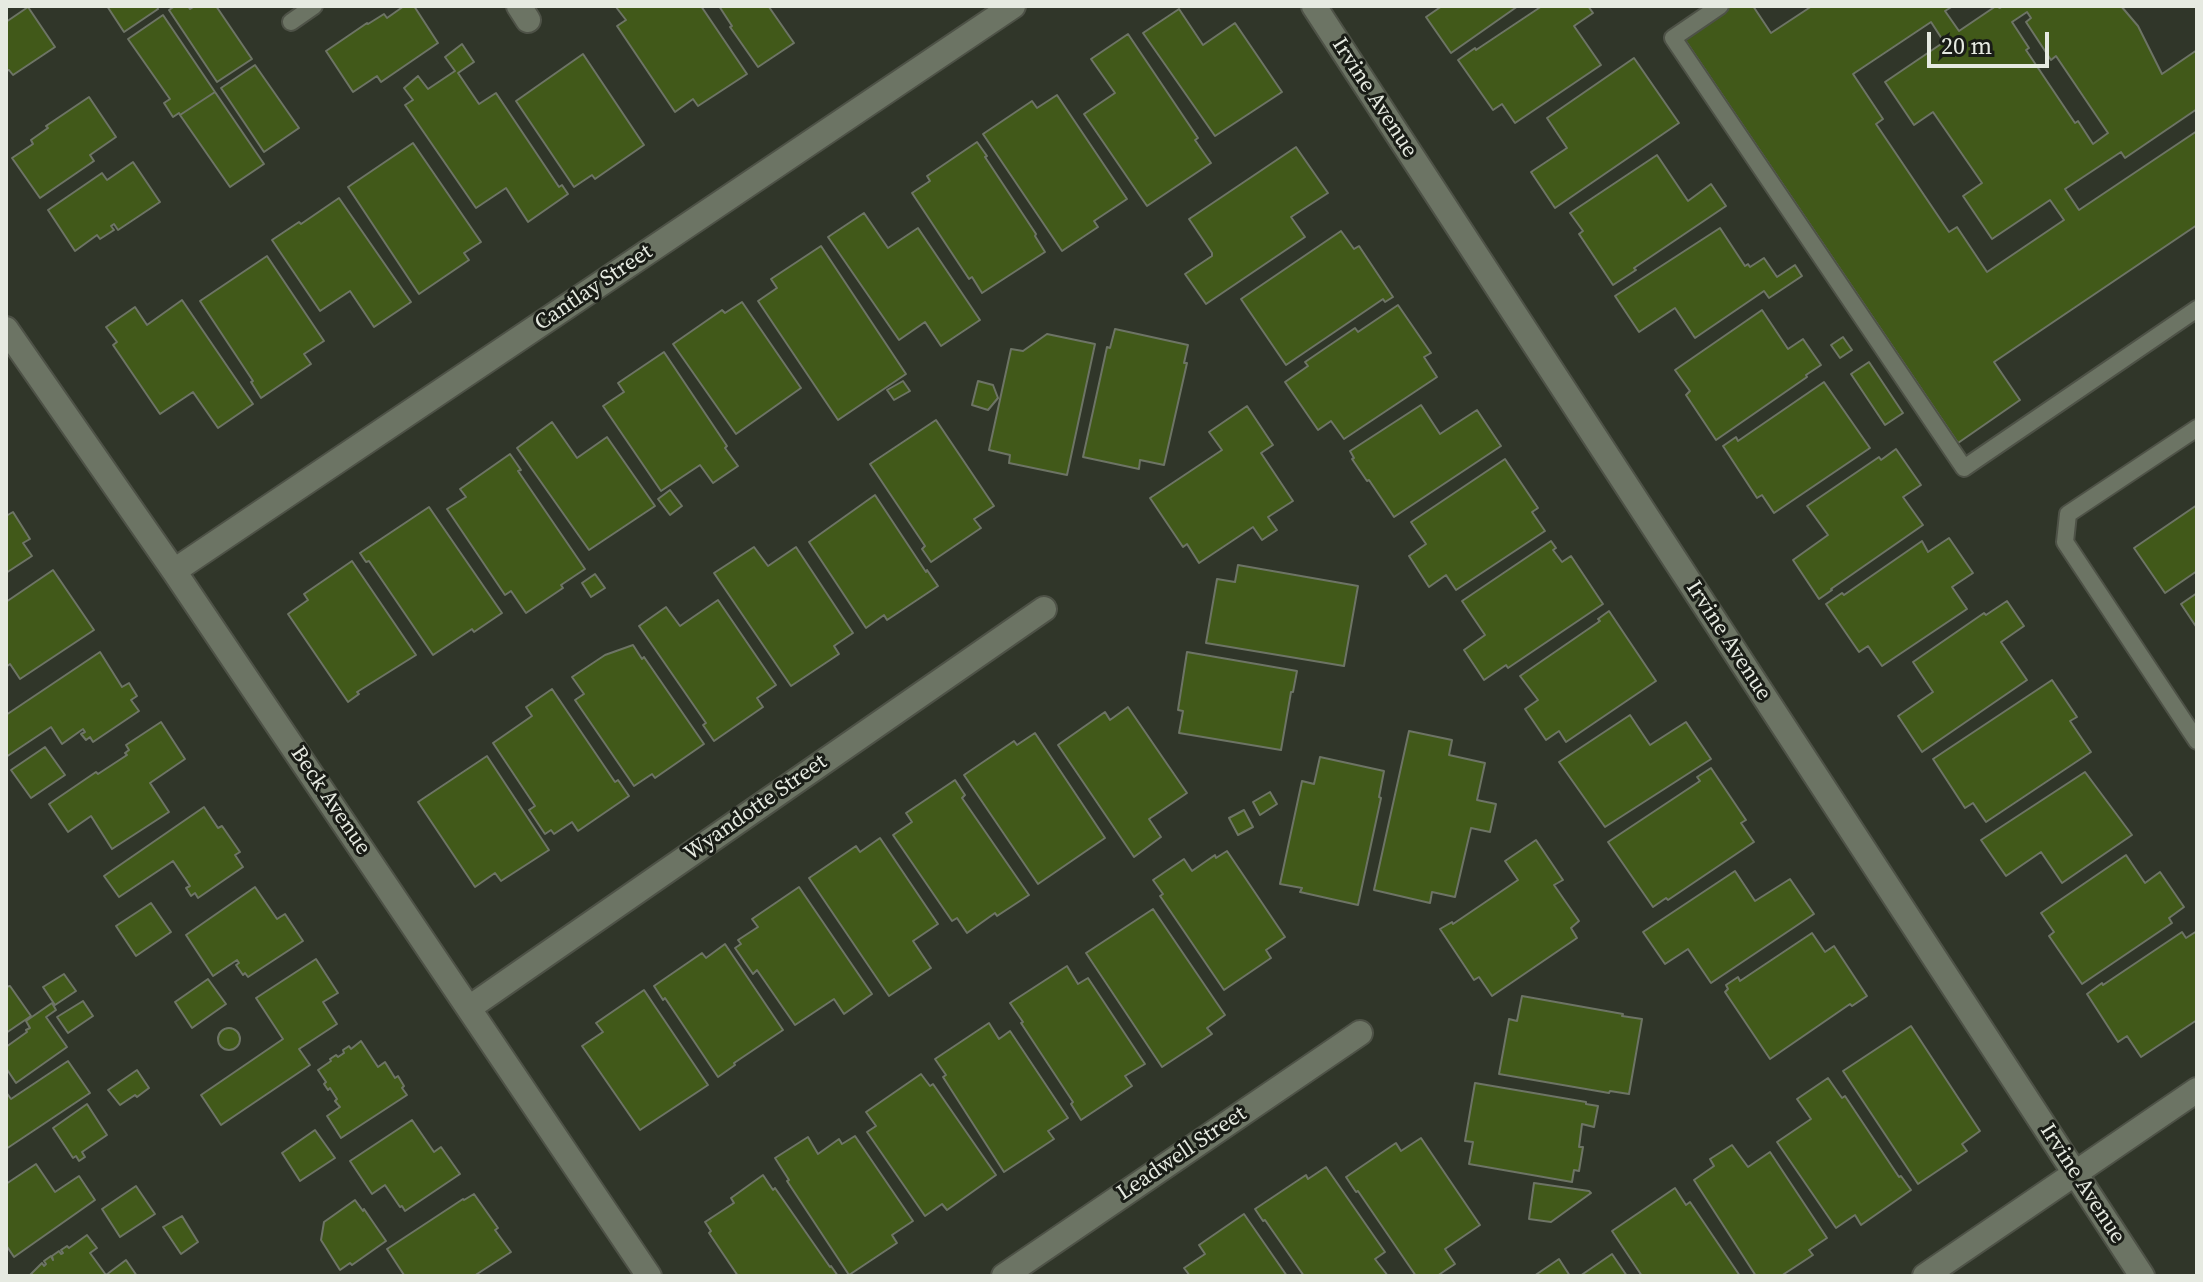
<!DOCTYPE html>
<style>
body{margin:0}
#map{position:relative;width:2203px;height:1282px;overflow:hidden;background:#303629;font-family:"Source Serif 4",serif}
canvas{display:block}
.frame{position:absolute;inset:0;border:8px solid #e6eae1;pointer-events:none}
.scale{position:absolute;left:1927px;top:32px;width:122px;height:36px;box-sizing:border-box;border:4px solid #e6eae1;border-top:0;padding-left:10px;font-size:24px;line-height:28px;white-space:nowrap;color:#e6eae1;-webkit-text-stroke:6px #191c16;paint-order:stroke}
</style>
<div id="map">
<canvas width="2203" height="1282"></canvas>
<div class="frame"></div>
<div class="scale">20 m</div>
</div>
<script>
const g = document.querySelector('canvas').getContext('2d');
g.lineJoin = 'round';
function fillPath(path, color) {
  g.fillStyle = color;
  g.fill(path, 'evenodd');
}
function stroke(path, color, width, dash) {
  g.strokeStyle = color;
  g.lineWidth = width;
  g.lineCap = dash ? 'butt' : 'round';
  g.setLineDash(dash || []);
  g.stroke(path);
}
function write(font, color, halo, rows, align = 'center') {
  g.font = font + ' "Source Serif 4",serif';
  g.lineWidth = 6;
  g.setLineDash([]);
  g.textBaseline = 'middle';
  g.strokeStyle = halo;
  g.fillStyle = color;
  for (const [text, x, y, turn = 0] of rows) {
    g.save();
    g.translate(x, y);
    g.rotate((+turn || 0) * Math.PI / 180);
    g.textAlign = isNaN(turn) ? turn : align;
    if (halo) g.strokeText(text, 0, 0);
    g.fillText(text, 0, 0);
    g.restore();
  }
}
const building = new Path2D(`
 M107,6H157L158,9L124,32Z
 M175,6H188L190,9L195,6H216L252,59L217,82L169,10Z
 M404,6H414L438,43L381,82L377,76L353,92L326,51L367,23L368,24L384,14L387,18Z
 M618,6H701L747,74L698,106L693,99L675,112L617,26L626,20L616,7Z
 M719,6H771L769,7L794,43L758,67L730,27L732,26Z
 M1442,6H1518L1451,53L1426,17Z
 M1542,6H1588L1593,13L1574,26L1601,65L1515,123L1502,104L1493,110L1458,60L1475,48L1476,50Z
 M1730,6H1753L1771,33L1812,6H1953L1945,11L1959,31L1996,6L2000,8L2003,6H2121L2138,26L2162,74L2197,50V109L2125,158L2121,152L2065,189L2079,210L2197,131V225L1994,362L2020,400L1958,443L1683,37ZM2027,12L2031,18L2026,22L2051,60L2056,56L2108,133L2093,144L2078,121L2075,123L2026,50L2029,48L2012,22ZM1931,22L1944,42L1885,82L1914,125L1933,112L1982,183L1963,196L1992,239L2050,200L2064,220L1987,272L1957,227L1949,232L1876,124L1883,119L1853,74Z
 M28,7L55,47L13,75L9,70L6,71V22Z
 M1179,9L1203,45L1235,23L1282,92L1215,136L1143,33Z
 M163,15L215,92L180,115L179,113L173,117L164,103L170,99L128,39Z
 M1128,34L1198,138L1195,140L1211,163L1147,206L1084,114L1115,93L1091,59Z
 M462,44L474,62L458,73L479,104L496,93L559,187L562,185L568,194L528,222L506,188L476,208L405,105L413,100L404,88L418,76L428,89L455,71L445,57Z
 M583,54L644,145L595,179L592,175L574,187L516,101Z
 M1634,58L1679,123L1555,208L1531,172L1567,148L1547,118Z
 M255,65L299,128L264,152L221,88Z
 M215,92L264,164L230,187L180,115Z
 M1057,95L1127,199L1094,221L1098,227L1062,251L983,134L1032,101L1037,108Z
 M89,97L116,137L90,155L94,161L40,198L12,158L33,144L31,140L48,128L46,126Z
 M977,142L987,156L985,157L1036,234L1035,236L1045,252L982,293L972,277L969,279L912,193L930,181L927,176Z
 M413,143L481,242L464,253L469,260L419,294L348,187Z
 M1296,147L1328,193L1291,217L1305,237L1206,304L1185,274L1212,256V253L1189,219Z
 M1657,155L1688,201L1711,184L1726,206L1634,268L1636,270L1613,285L1579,234L1583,231L1570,213Z
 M133,162L160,202L118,230L114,224L111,226L114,230L100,239L97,235L75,251L48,210L102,173L107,180Z
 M339,198L411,302L374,327L350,291L320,311L272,240L299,222L301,224Z
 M864,213L888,248L918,228L980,320L941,346L925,322L899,340L828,237Z
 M1720,228L1745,266L1748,264L1750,267L1764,258L1777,277L1795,265L1802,276L1769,298L1764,291L1695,338L1675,308L1639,332L1615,296Z
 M1341,231L1354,249L1359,246L1393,297L1385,302L1383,299L1286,365L1241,299Z
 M821,246L906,374L838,420L758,301L777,288L771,279Z
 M267,256L324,341L304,354L311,364L261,398L251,382L253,381L200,301Z
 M182,300L253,404L218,428L193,392L160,414L113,345L117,342L106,327L135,307L147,325Z
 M742,302L801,388L736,434L673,344L722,310L725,313Z
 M1398,305L1431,353L1424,357L1437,377L1344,439L1331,421L1318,430L1285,382L1308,366L1305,362L1355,328L1358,332Z
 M1762,310L1788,349L1803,339L1821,365L1806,375L1807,377L1716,440L1686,395L1690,391L1675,370Z
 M1115,329L1188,345L1184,363H1187L1164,465L1140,460L1139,469L1083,457L1107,347L1110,348Z
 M1047,334L1095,344L1067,475L1009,463L1010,455L989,450L1011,349L1023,351Z
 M1843,337L1852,350L1840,358L1831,345Z
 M664,352L727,446L725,448L738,466L713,483L700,465L661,491L603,406L624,392L618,383Z
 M1869,362L1903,413L1885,425L1851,374Z
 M903,381L910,391L894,400L887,390Z
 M978,381L993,385L998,398L988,410L972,405Z
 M1824,382L1870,448L1774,513L1762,495L1757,498L1723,446L1736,437L1738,441Z
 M1421,405L1440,434L1477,410L1501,446L1394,517L1369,480L1367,481L1352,459L1354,458L1350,451Z
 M1247,406L1273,445L1261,453L1293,501L1268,517L1277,530L1262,540L1253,527L1199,563L1187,544L1183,547L1150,498L1222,450L1209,432Z
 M936,420L994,506L974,519L981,528L931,562L922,549L925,546L870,464Z
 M552,422L577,458L607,437L655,506L589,550L517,448Z
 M1896,449L1921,485L1903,497L1923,525L1831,589L1832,590L1819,599L1793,560L1828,535L1807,506L1879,457L1881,460Z
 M510,454L521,470L518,471L585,569L561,585L563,588L526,613L511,591L505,595L447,509L466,497L460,489Z
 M1505,459L1538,508L1532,512L1545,531L1456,590L1446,575L1429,587L1409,556L1426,544L1411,522Z
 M670,490L682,506L670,515L658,499Z
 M875,495L926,572L927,570L938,586L887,620L884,615L866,628L809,542Z
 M2197,505V571L2165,593L2134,548Z
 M429,507L502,613L474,632L472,629L433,655L369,561L366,562L360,553Z
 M13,512L30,539L23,543L32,556L6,573V516Z
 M1949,538L1973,573L1952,587L1967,609L1882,666L1868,646L1859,652L1826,604L1842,593L1844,595L1922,541L1928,552Z
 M1551,541L1556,548L1553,550L1562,562L1571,556L1603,604L1508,668L1506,665L1484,680L1464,650L1485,635L1462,601Z
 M754,547L768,566L796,547L853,633L834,646L839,654L791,686L714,573Z
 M352,561L416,655L357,692L359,694L348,702L288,614L308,600L304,594Z
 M1238,565L1358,586L1344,666L1206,643L1217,579L1235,582Z
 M53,570L94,630L20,679L10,664L6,667V602Z
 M595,574L605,588L591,597L582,583Z
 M2197,593V628L2181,604Z
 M718,600L776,685L757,698L763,707L714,741L703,725L706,723L639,626L666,607L680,626Z
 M2007,601L2024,626L2001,642L2027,680L1922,752L1898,716L1933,692L1913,662L1984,613L1986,615Z
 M1609,611L1656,681L1566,742L1559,731L1546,740L1525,709L1538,700L1520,676L1600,621L1598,619Z
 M633,645L642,659L644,657L704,744L655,778L652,774L634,786L575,700L584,694L572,677L605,655Z
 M100,652L122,687L129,683L137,696L131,700L139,711L93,742L90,737L86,740L81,734L85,732L83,729L62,744L51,727L6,757V715Z
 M1187,652L1297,671L1293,692H1291L1281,750L1179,733L1183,711L1178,710Z
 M2052,680L2077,717L2070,721L2091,752L1986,822L1973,803L1965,808L1933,759Z
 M552,689L615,782L618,780L629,796L578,831L572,822L554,834L551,830L545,834L529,810L535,806L493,743L532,716L526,707Z
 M1128,707L1187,793L1149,819L1161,837L1134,857L1058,745L1105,712L1110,720Z
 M1630,715L1650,745L1686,722L1711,759L1605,827L1559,762Z
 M161,722L185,759L150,783L169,812L112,849L91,816L68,832L49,804L96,772L98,774L127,755L125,753L129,750L126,745Z
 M1409,731L1452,740L1449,755L1485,763L1477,800L1496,804L1490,832L1471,828L1455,897L1432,892L1430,903L1374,890Z
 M1035,733L1105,838L1038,884L964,775L1014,741L1017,745Z
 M45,747L65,775L31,798L11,770Z
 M487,756L549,850L501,881L495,873L475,887L418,802Z
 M1320,757L1384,771L1379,797L1381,798L1358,905L1300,892L1302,888L1280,884L1302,781L1314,784Z
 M1711,768L1746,820L1741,823L1754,842L1668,900L1666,898L1653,907L1608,842L1700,781L1697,777Z
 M2085,772L2132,835L2062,883L2041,852L2006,876L1981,840Z
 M955,780L965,795L962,798L1029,895L997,916L995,913L967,933L957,918L952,921L893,835L912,822L906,813Z
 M1270,792L1277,804L1260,815L1253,802Z
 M204,807L218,828L222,826L240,852L235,855L243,867L198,898L195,893L191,896L186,888L190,886L173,861L119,897L104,876Z
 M1244,810L1253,827L1238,835L1229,818Z
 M880,838L938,924L913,941L931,968L889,996L809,878L856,846L860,852Z
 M1536,840L1563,880L1554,885L1579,921L1571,928L1577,938L1492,996L1479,977L1474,980L1440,929L1452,922L1453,924L1518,880L1505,861Z
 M1227,851L1285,937L1266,950L1271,958L1224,990L1160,896L1163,894L1153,880L1184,859L1192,871L1215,855L1216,858Z
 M2126,855L2145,883L2160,872L2184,907L2169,918L2172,923L2082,984L2049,936L2054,932L2041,913Z
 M1735,871L1755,901L1790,879L1814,914L1711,983L1688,949L1665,964L1643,932Z
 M255,887L277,919L285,914L303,941L248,977L245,973L243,975L236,965L239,963L237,960L213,976L186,935Z
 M799,887L872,994L844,1014L834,999L795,1025L757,970L753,974L735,948L741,944L738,940L758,927L752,919Z
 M151,903L171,932L136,956L116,926Z
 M1153,909L1225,1015L1207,1028L1212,1034L1162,1067L1086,953Z
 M2197,931V1020L2141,1057L2127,1036L2118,1042L2087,994L2102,983L2103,985L2182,932L2186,938Z
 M1812,933L1825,952L1834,946L1867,996L1852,1006L1850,1004L1770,1059L1725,992L1728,989L1726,985L1738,977L1740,981Z
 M725,944L783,1030L734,1063L735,1065L718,1077L665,998L663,1000L654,986L702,953L706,958Z
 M316,959L338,993L323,1002L337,1024L299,1049L310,1065L221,1125L201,1095L283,1039L256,998Z
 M1067,966L1078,984L1088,978L1145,1064L1125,1076L1132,1086L1081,1120L1071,1104L1073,1102L1021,1023L1023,1022L1010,1003Z
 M64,974L76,991L55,1005L43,987Z
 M208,979L226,1004L192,1028L175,1002Z
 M10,986L31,1016L6,1033V987Z
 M644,990L708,1085L640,1130L582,1046L603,1032L596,1023Z
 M1522,996L1623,1014L1622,1016L1642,1019L1629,1094L1610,1091L1609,1093L1499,1074L1509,1019L1517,1021Z
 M83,1001L93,1016L68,1033L57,1017Z
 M52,1003L56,1010L46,1017L67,1047L16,1083L6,1068V1047L27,1032L26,1030L30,1028L26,1021Z
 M989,1023L999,1039L1010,1031L1068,1118L1048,1131L1054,1139L1004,1172L943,1077L946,1075L935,1059Z
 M1911,1026L1980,1131L1962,1144L1967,1151L1918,1184L1843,1071Z
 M218 1039a11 11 0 1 1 22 0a11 11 0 1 1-22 0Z
 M361,1041L378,1067L385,1062L395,1078L398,1076L404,1086L402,1088L407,1095L341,1138L327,1116L340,1107L335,1101L337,1099L330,1088L328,1090L324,1084L326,1082L318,1070L331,1061L330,1059L336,1055L338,1057L344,1053L343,1050L349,1046L351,1049Z
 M68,1061L90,1093L6,1149V1092L11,1099Z
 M137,1070L149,1088L137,1097L135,1095L120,1105L108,1090Z
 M921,1074L930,1086L933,1084L996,1175L947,1210L942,1204L925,1216L867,1132L876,1126L866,1112Z
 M1828,1078L1842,1098L1845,1096L1899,1177L1901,1176L1911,1190L1861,1225L1855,1215L1836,1228L1777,1142L1811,1119L1797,1099Z
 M1475,1083L1586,1102V1104L1598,1106L1594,1127L1582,1124L1579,1147H1583L1579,1171L1574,1170L1572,1182L1469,1164L1473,1142L1465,1141Z
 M87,1104L107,1135L82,1152L85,1157L79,1161L76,1156L73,1158L53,1128Z
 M412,1120L434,1152L441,1147L460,1174L405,1211L402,1206L400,1207L385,1185L372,1194L350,1161Z
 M315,1130L335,1158L300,1181L282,1153Z
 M855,1136L913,1221L892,1235L897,1243L849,1275L787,1181L789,1180L775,1158L808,1137L818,1154L839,1139L842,1144Z
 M1421,1138L1480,1225L1445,1249L1455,1264L1437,1276H1416L1358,1191L1356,1192L1346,1177L1396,1143L1401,1151Z
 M1732,1145L1748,1167L1770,1152L1827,1238L1809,1250L1813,1255L1781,1276H1756L1694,1180L1714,1166L1710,1159Z
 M36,1164L55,1192L79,1176L95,1200L14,1257L6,1245V1184Z
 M1326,1167L1385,1252L1375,1259L1388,1276H1304L1265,1220L1263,1221L1255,1209L1306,1175L1308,1179Z
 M763,1175L773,1190L775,1188L830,1267L831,1266L838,1276H738L709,1233L711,1231L705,1222L734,1203L731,1198Z
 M1534,1183L1589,1191L1591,1193L1551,1222L1529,1219Z
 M136,1186L155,1214L120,1237L102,1209Z
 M1675,1188L1686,1205L1690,1202L1740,1276H1642L1612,1231Z
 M474,1194L498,1228L495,1230L511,1252L474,1276L404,1275L387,1249L463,1199L464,1200Z
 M355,1200L363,1211L364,1209L386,1241L352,1265L350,1263L340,1270L321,1240L324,1222Z
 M1244,1214L1287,1276H1190L1184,1268L1205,1254L1199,1245Z
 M182,1216L198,1242L181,1254L163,1227Z
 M87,1235L97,1248L90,1253L106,1275L126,1260L137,1276H29L42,1263L44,1266L46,1264L44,1261L51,1256L53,1260L52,1256L59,1251L61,1254L63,1253L61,1250L67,1246L69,1248Z
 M1612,1254L1627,1276H1580Z
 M1559,1259L1570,1276H1534Z`);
const lane = new Path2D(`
 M1720,6L1673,38L1964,468L2197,309
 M291,22L314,6
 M2197,428L2068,514L2065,542L2197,741`);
const street = new Path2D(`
 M519,6L528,20
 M1314,6L2142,1276
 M6,329L174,571L649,1276
 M174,571L1013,6
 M469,1008L1044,609
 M1004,1276L1360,1033
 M1925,1276L2197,1090`);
const streetNames = [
 ["Irvine Avenue",1374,98,57],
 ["Cantlay Street",594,288,-34],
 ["Irvine Avenue",1728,641,57],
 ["Beck Avenue",330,801,56],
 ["Wyandotte Street",756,808,-35],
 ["Leadwell Street",1182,1154,-34],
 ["Irvine Avenue",2082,1184,57]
];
fillPath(building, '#415919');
stroke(building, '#6d7465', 2);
stroke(lane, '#4e5247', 20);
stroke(street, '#4e5247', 28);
stroke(lane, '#6c7464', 16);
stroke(street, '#6c7464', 24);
write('22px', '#e6eae1', '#191c16', streetNames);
</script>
